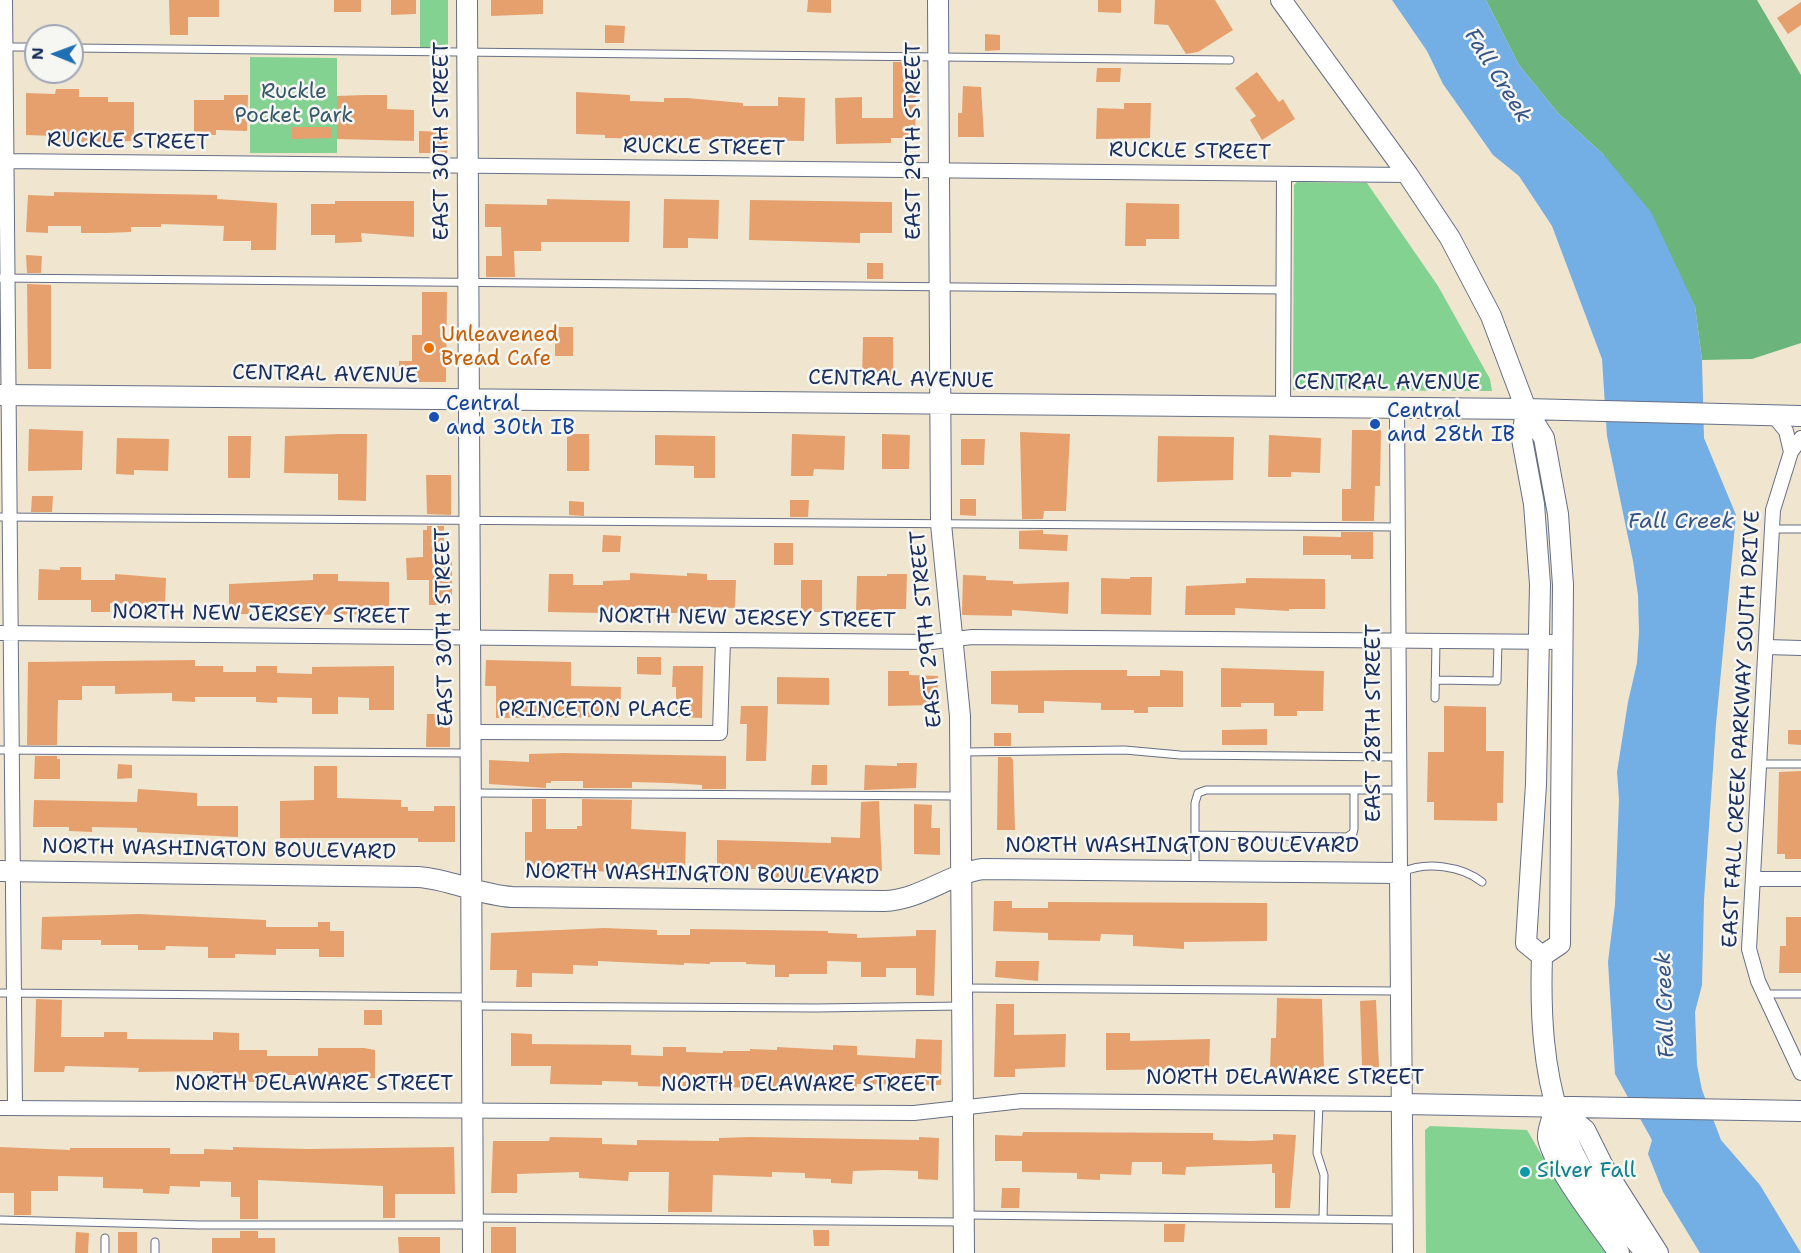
<!DOCTYPE html>
<style>
body{margin:0}
#map{position:relative;width:1801px;height:1253px;overflow:hidden;background:#f0e6cf;font-family:"Shantell Sans",sans-serif}
canvas{display:block}
.north{position:absolute;left:24px;top:24px;width:60px;height:60px;box-sizing:border-box;background:#f6f6f2;border:2px solid #9ea6b7;border-radius:50%;rotate:271deg;font-size:16px;font-weight:700;line-height:24px;text-align:center;color:#1b2f5e}
.north::after{content:'';display:block;margin:auto;width:21px;height:27px;background:#1f6fb2;clip-path:polygon(50% 0,100% 100%,50% 72%,0 100%)}
</style>
<div id="map">
<canvas width="1801" height="1253"></canvas>
<div class="north">N</div>
</div>
<script>
const g = document.querySelector('canvas').getContext('2d');
g.lineJoin = 'round';
function fillPath(path, color) {
  g.fillStyle = color;
  g.fill(path, 'evenodd');
}
function stroke(path, color, width, dash) {
  g.strokeStyle = color;
  g.lineWidth = width;
  g.lineCap = dash ? 'butt' : 'round';
  g.setLineDash(dash || []);
  g.stroke(path);
}
function write(font, color, halo, rows, align = 'center') {
  g.font = font + ' "Shantell Sans",sans-serif';
  g.lineWidth = 5;
  g.setLineDash([]);
  g.textBaseline = 'middle';
  g.strokeStyle = halo;
  g.fillStyle = color;
  for (const [text, x, y, turn = 0] of rows) {
    g.save();
    g.translate(x, y);
    g.rotate((+turn || 0) * Math.PI / 180);
    g.textAlign = isNaN(turn) ? turn : align;
    if (halo) g.strokeText(text, 0, 0);
    g.fillText(text, 0, 0);
    g.restore();
  }
}
const green = new Path2D(`
 M420,0H448V49H420Z
 M250,57L337,58V153H250Z
 M1297,182L1367,183L1438,286L1490,379L1492,391L1293,390L1294,185Z
 M1430,1126L1527,1130L1566,1197L1606,1253H1426L1425,1130Z`);
const forest = new Path2D(`
 M1486,0H1757L1801,75V343L1752,359L1702,360L1695,306L1603,154L1558,113L1519,65Z`);
const water = new Path2D(`
 M1392,0H1486L1519,65L1558,113L1603,154L1651,212L1695,306L1702,360L1704,438L1736,515L1716,724L1704,900L1702,985L1695,1012L1697,1065L1702,1090L1721,1140L1760,1185L1801,1253H1700L1663,1192L1648,1154L1652,1140L1615,1074L1608,962L1615,905L1619,799L1617,772L1628,702L1637,663L1639,632L1638,595L1633,561L1607,436L1602,359L1552,226L1519,176L1493,155L1443,84L1427,51Z`);
const building = new Path2D(`
 M169,0H219V17H188V35H170Z
 M334,0H361V12H334Z
 M391,0H416V14L391,15Z
 M491,0H543V14L491,16Z
 M808,0H831V13L807,12Z
 M1098,0H1121V13L1098,12Z
 M1155,0H1215L1233,30L1198,52L1186,54L1168,25L1154,24Z
 M1801,2V25L1788,34L1777,18Z
 M605,25L625,26L624,43H605Z
 M985,34L1000,35V50L985,51Z
 M893,62H917L915,138H891V143L836,144L835,98L862,97V118H893Z
 M1097,68H1121L1120,82H1096Z
 M1257,72L1279,102L1283,99L1295,119L1262,140L1250,120L1256,116L1235,88Z
 M963,86L981,87L984,137H958V113H962Z
 M56,89H79V97H108V102H134V141L98,142V146H82V143H55V136L26,135V93L55,94Z
 M576,92L630,95V101L664,102V98H687L743,103V106H778V97L805,98L804,141L605,138V135L576,134Z
 M224,95H248L247,131L216,130V135H194V100H224Z
 M364,95H387V109L414,110V141L337,139V96Z
 M1124,103H1151L1150,138L1096,139L1097,108L1124,109Z
 M292,127H332V138L292,139Z
 M419,131L447,132V153H419Z
 M54,192L217,195V199L277,203L276,250H251V241H223L224,226L161,224V227H131V232L105,233H81V226H48V233L26,232L28,195L54,196Z
 M547,199L630,201L629,242H541V251H514L515,277H486V256H502L501,227H485V204L547,205Z
 M664,199L719,200L718,239L688,238V248H663Z
 M750,200L892,202V233H860V243L749,240Z
 M335,201H414V237L361,233L362,242L335,243V235H311V204H335Z
 M1126,203L1179,204V239H1146V246H1125Z
 M26,255L42,256L41,273H27Z
 M867,263H883V279H867Z
 M27,284L51,285V369H28Z
 M422,292H447L446,382H412V378H399V361H412V335H422Z
 M555,327H573V356H555Z
 M863,337H893V378H862Z
 M29,429L83,431L82,470L28,471Z
 M1352,430H1381L1380,486H1375L1374,521H1342V489H1351Z
 M1020,432L1070,434L1066,511H1044L1043,519H1022Z
 M339,434H367L366,501L338,500V474L284,473L285,436Z
 M567,434H589V471H567Z
 M792,434L845,436L844,470L814,469L813,476H791Z
 M882,434L910,435L909,469H882Z
 M655,435L715,436V478H694V466L655,465Z
 M1269,435L1321,438L1320,473L1291,472V477H1268Z
 M228,436H251L250,478H228Z
 M1158,436L1234,437L1233,480L1157,482Z
 M117,438L169,439L168,471L134,470V475L116,474Z
 M961,439H985L984,465H961Z
 M426,475H451V515L427,514Z
 M32,496H53L52,512H31Z
 M960,499H976V516L960,515Z
 M790,500H809L808,517H790Z
 M569,501L584,502V516L569,515Z
 M427,526H444V557H452V605H429V580H407L406,558L423,557V530H427Z
 M1043,530V534L1068,535L1067,551L1019,549V531Z
 M1341,532H1373V559H1351V555H1303V536L1341,537Z
 M603,535L621,536L620,552H602Z
 M774,543H793V565H774Z
 M60,567H81V580H115V574L166,578L165,605L110,603V612H91V600H38L39,569L60,570Z
 M630,573L687,576V573L707,574V580H736L735,608L707,607V613H661V608L622,607V610H601V613L548,612L549,574H573V585H603V581L630,580Z
 M313,574H338V581L389,582V614L284,615V610H249V614H229V584L313,580Z
 M887,574H907L906,609H878V614L856,613L857,576H887Z
 M963,575L986,576V580L1013,581V584L1069,582L1068,614L1012,610V616L962,615Z
 M1130,577H1152L1151,615L1101,614V578L1130,579Z
 M1246,578L1325,579V609H1289V611L1235,608V615H1185L1186,586L1246,583Z
 M801,580H822V612H801Z
 M637,657H661V675L637,674Z
 M195,660V666H223V672H256V666H277V673L312,674V667L394,666V710H369V698L338,697V714H312V698L277,697V703L256,702V697H195V702L172,701V693L115,694V686H82V700H58L57,745H27L28,662Z
 M486,660L571,662V686L621,687L620,717L496,718V686H485Z
 M673,666H703L702,718L676,717V687H672Z
 M1221,668L1324,671L1323,711H1297V716H1274V703H1241V707H1221Z
 M1074,670H1127V676H1160V670L1183,671V707H1148V713H1134V710H1101V703L1044,701V713H1018V705L991,704V671Z
 M888,671H909V675L938,676L937,705L888,706Z
 M777,677L829,678V705L777,704Z
 M741,706H768L766,761H746L747,724H740Z
 M1444,706L1486,707V751H1504L1503,803H1497V821L1434,820V802H1427L1428,752H1444Z
 M427,714H450V747H426Z
 M1267,729V745H1222V730Z
 M1788,730H1801V745L1788,744Z
 M994,733H1011V746H994Z
 M564,753L726,756V789H702V785L669,783L632,782V788H583V781H551V783H546V788L489,784V760L529,762V754Z
 M35,756H57V759H60V779H34Z
 M998,757H1011L1013,760L1015,830H997Z
 M897,763H917L916,788L864,790L865,765L897,766Z
 M118,764L132,765V778L117,779Z
 M812,765H827V785H811Z
 M314,766H337V798L401,800V807H408V811H434V806H455V842H418V838H280V801L314,800Z
 M1801,771V859H1785V854H1777L1779,772Z
 M138,789L197,793V806H238V837L137,832V828L92,827V832L69,831V827H33L34,800L137,802Z
 M532,799H546V829H577V826H582V799L632,800L631,829L686,832L685,873L525,870V832H532Z
 M879,801L882,871H825V880H800V882H775V869H740V873H717V840L831,843V837L860,838L861,802Z
 M914,804L932,805L931,828H940V855L914,854Z
 M994,901H1012V908H1048V902L1267,903V941L1184,942V949L1133,946V935L1101,934L1100,941L1048,940V933L993,931Z
 M139,914L266,920V927H318V922H330V931H344V957H319V949H276V955L235,954V958H208V947L166,946L165,950H138V945H101V940H62V950L41,949L42,917Z
 M1786,917H1801V973H1779L1780,946H1786Z
 M604,928L657,930V935H690V929L828,931V933L857,934V938L916,936V930H936L934,996L916,995V968H886V977H861V962L827,961V974H789V977H775V965L746,964V962H710V964L684,963V965L598,961V966L573,965V974L532,973V987H516L517,970H490L491,933Z
 M996,961H1039L1038,981L995,977Z
 M1277,998L1322,999L1324,1070L1270,1069L1271,1038H1276Z
 M36,999L62,1000L61,1037H104V1032H127V1039L213,1040V1032L239,1033V1050H267V1056H318V1048H364L375,1050V1078L318,1080V1075H267V1082H245V1080H212L213,1071L138,1072L139,1068L65,1066L64,1072H34Z
 M1376,1000L1379,1067H1362L1360,1001Z
 M996,1004H1014V1035L1066,1034L1065,1067L1015,1069V1077H994Z
 M364,1010H382V1025H364Z
 M511,1033L532,1034V1044L631,1045V1055L663,1056V1047H686V1052L723,1053V1051H750V1049L777,1050V1047L833,1050V1045L857,1046V1055L915,1058L916,1039L942,1040L941,1085L857,1084L856,1091L722,1087V1083L686,1082V1087L638,1086V1082L602,1081V1085L550,1084L551,1066H511Z
 M1106,1033H1130V1041L1210,1039L1209,1069L1106,1070Z
 M1023,1132L1213,1133V1140L1250,1141L1273,1140V1134L1296,1135L1290,1208H1275V1173H1272V1164L1186,1167L1185,1175L1162,1174V1162H1132L1131,1175L1100,1174V1180L1077,1179V1173L1022,1172V1161H995V1135L1022,1136Z
 M550,1137L602,1138V1144L637,1145V1140L719,1141V1138L750,1137L919,1140V1137L939,1138L938,1180L918,1179V1171L884,1170L853,1171L852,1184L831,1183V1179L805,1178V1173L772,1172V1177L713,1175L712,1212H668L669,1172H629L628,1181L579,1178V1172L517,1174V1193H491L493,1141H549Z
 M0,1147L70,1150V1148H170V1154H204V1149L233,1150V1147L307,1149L454,1147L455,1194H395V1218H383V1186L258,1180V1219H240V1197H231V1182L200,1181V1187L170,1186L169,1194L143,1193V1189L103,1188V1177L58,1176V1191H31V1215H14V1193H0Z
 M1002,1188H1020L1019,1208H1001Z
 M1164,1224H1185L1184,1242H1164Z
 M491,1227H516V1253H491Z
 M813,1230H829V1246H814Z
 M240,1231H258V1238H275V1253H212V1238H240Z
 M76,1232L89,1233L88,1253H75Z
 M118,1232H137V1253H118Z
 M398,1237H440V1253H399Z`);
const lane = new Path2D(`
 M6,47H36
 M72,48L1230,60
 M0,278L1284,290
 M0,517L1398,527
 M1772,529H1801
 M1435,680L1497,681L1498,641
 M1435,698L1436,641
 M0,750L468,753
 M963,752L1125,750L1180,755L1399,757
 M1760,764H1801
 M474,793L957,796
 M1195,835L1347,837L1353,833L1354,829V790
 M1195,868V803L1198,793L1206,790H1399
 M1403,872C1426,861 1462,866 1482,882
 M963,988L1398,991
 M0,993L471,997
 M1765,994H1801
 M475,1006L817,1008L962,1006
 M1319,1103L1317,1153L1324,1175L1323,1219
 M967,1215L1400,1220
 M475,1218L962,1222
 M0,1220L199,1225H471
 M105,1253V1238
 M155,1253V1242`);
const street = new Path2D(`
 M5,0L15,1108
 M0,161L1408,175
 M1283,407L1284,174
 M1397,408L1400,873
 M1772,414L1786,431L1791,452
 M1801,438L1791,452L1773,510L1749,949L1758,981L1801,1073
 M0,633L932,642L972,637L1564,642
 M1766,647L1801,648
 M470,732L720,733L723,640
 M1753,879H1801
 M0,1108L914,1113L1022,1101L1402,1104`);
const secondary = new Path2D(`
 M467,0L473,1253
 M938,0L941,524L960,716L964,1253
 M1281,0L1408,175L1450,238L1491,316L1526,409L1544,438L1558,514L1563,585L1560,944L1542,956
 M0,395L1526,409L1801,416
 M1526,409L1522,439L1534,504L1540,584L1536,784L1526,943L1542,956
 M0,871L418,877C450,879 479,895 512,897L884,901C920,900 948,874 983,869L1400,873L1403,1253
 M1542,956C1538,1078 1557,1165 1647,1253
 M1402,1104L1801,1111
 M1556,1106L1585,1130L1604,1168L1658,1253
 M1556,1106C1554,1115 1547,1129 1548,1138C1554,1168 1601,1227 1619,1253`);
const markers = [
 [429,348,6,"#e8710a"],
 [434,417,6,"#1a4fb4"],
 [1375,424,6,"#1a4fb4"],
 [1525,1172,6,"#0f9aa8"]
];
const parkNames = [
 ["Ruckle",294,93],
 ["Pocket Park",294,117]
];
const streetNames = [
 ["EAST 30TH STREET",443,141,-90],
 ["EAST 29TH STREET",915,141,-90],
 ["RUCKLE STREET",128,142,1],
 ["RUCKLE STREET",704,148,1],
 ["RUCKLE STREET",1190,152,1],
 ["CENTRAL AVENUE",325,375,1],
 ["CENTRAL AVENUE",901,380,1],
 ["CENTRAL AVENUE",1387,384],
 ["NORTH NEW JERSEY STREET",261,615,1],
 ["NORTH NEW JERSEY STREET",747,619,1],
 ["EAST 30TH STREET",445,627,-91],
 ["EAST 29TH STREET",927,629,-95],
 ["PRINCETON PLACE",595,711],
 ["EAST 28TH STREET",1375,723,-90],
 ["EAST FALL CREEK PARKWAY SOUTH DRIVE",1742,729,-87],
 ["NORTH WASHINGTON BOULEVARD",1182,847],
 ["NORTH WASHINGTON BOULEVARD",219,850,1],
 ["NORTH WASHINGTON BOULEVARD",702,875,1],
 ["NORTH DELAWARE STREET",1285,1079],
 ["NORTH DELAWARE STREET",314,1085],
 ["NORTH DELAWARE STREET",800,1086]
];
const foodNames = [
 ["Unleavened",441,336],
 ["Bread Cafe",441,360]
];
const transitNames = [
 ["Central",446,405],
 ["and 30th IB",446,429],
 ["Central",1387,412],
 ["and 28th IB",1387,436]
];
const cultureNames = [
 ["Silver Fall",1537,1172]
];
const waterNames = [
 ["Fall Creek",1497,76,58],
 ["Fall Creek",1681,522],
 ["Fall Creek",1666,1005,-92]
];
fillPath(green, '#84d291');
fillPath(forest, '#6bb47b');
fillPath(water, '#73aee4');
fillPath(building, '#e6a06e');
stroke(lane, '#666f86', 9);
stroke(street, '#666f86', 16);
stroke(secondary, '#666f86', 22);
stroke(lane, '#fff', 7);
stroke(street, '#fff', 14);
stroke(secondary, '#fff', 20);
for (const [x, y, r, color] of markers) {
  const dot = new Path2D();
  dot.arc(x, y, r, 0, 2 * Math.PI);
  g.fillStyle = color;
  g.fill(dot);
  stroke(dot, '#f6f6f2', 2);
}
write('21px', '#35586b', '#f6f6f2', parkNames);
write('21px', '#1b2f5e', '#f6f6f2', streetNames);
write('21px', '#c56008', '#f6f6f2', foodNames, 'left');
write('21px', '#164399', '#f6f6f2', transitNames, 'left');
write('21px', '#0d838f', '#f6f6f2', cultureNames, 'left');
write('italic 22px', '#355586', '#f6f6f2', waterNames);
</script>
